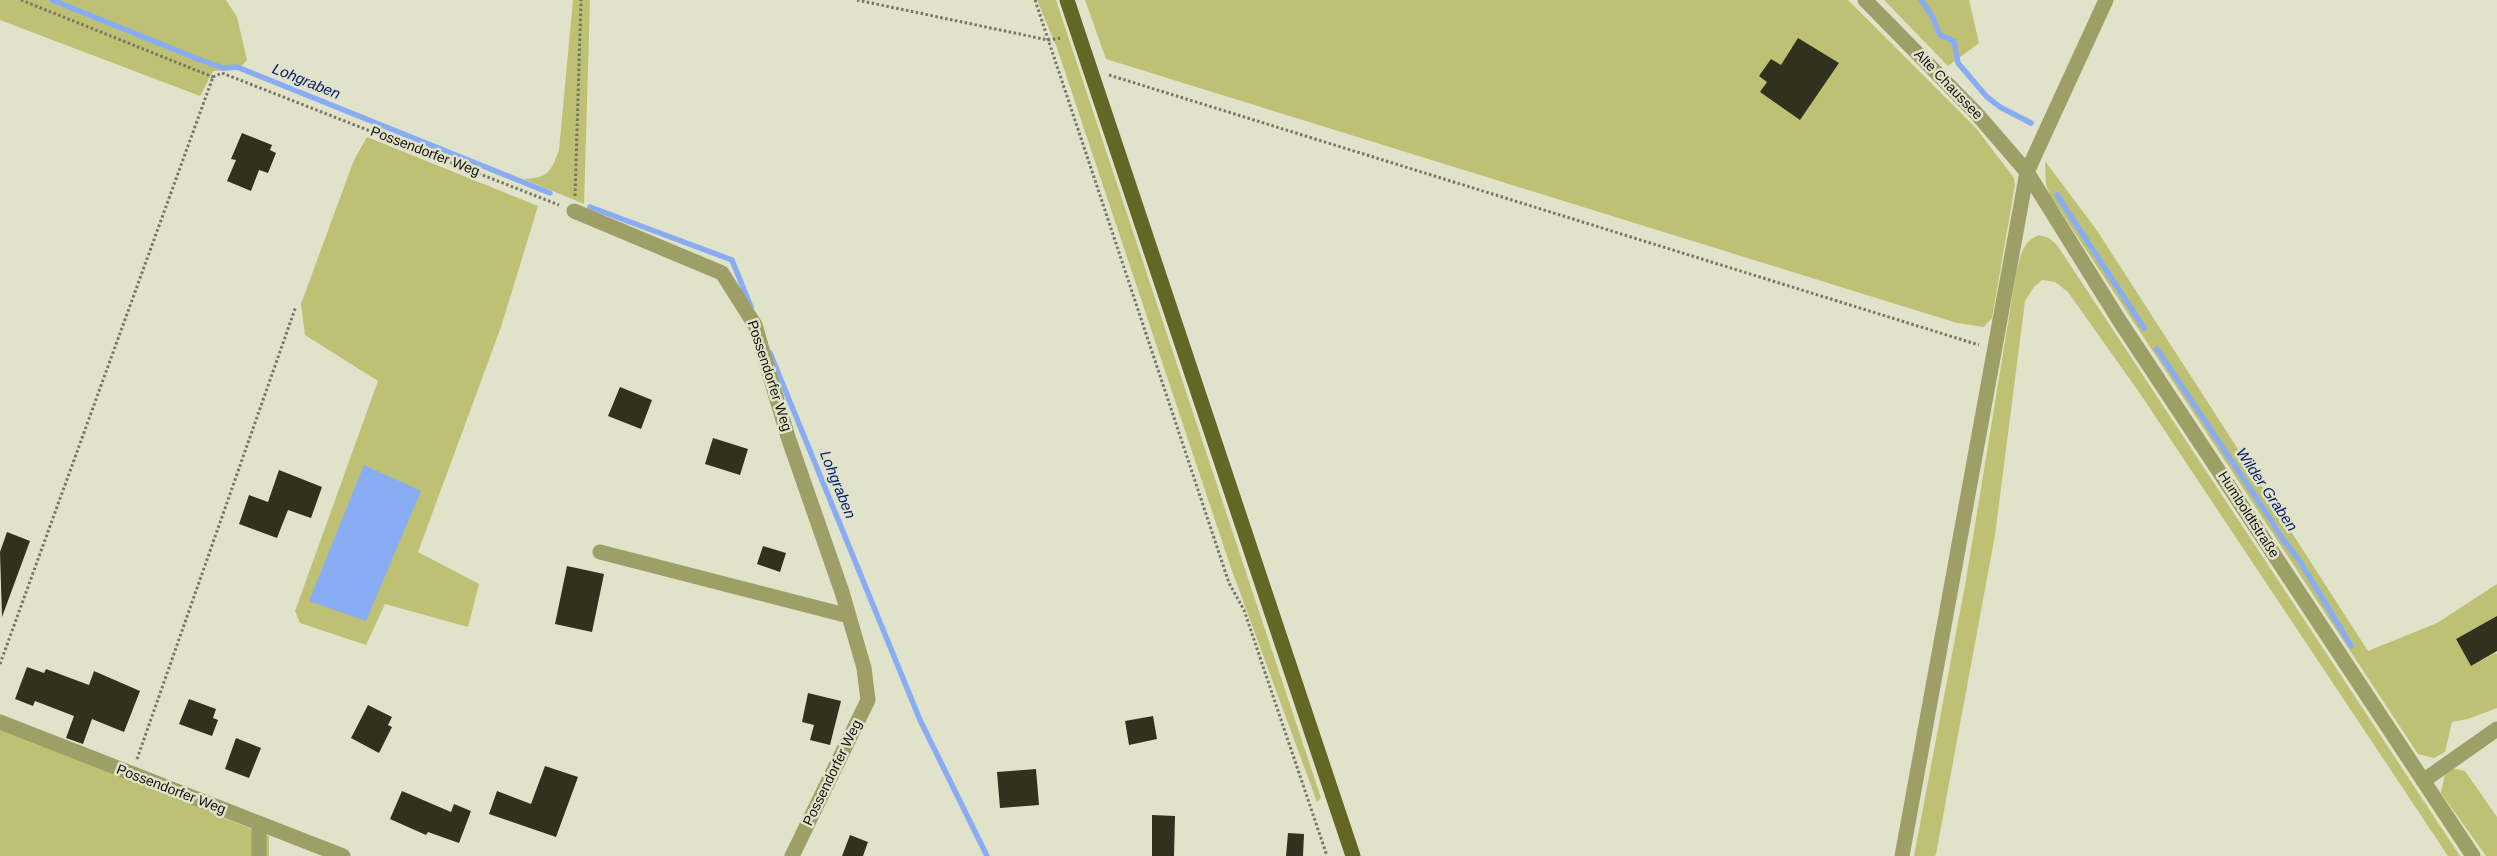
<!DOCTYPE html>
<meta charset="utf-8">
<style>
body{margin:0}
canvas{display:block;background:#e0e2c9}
</style>
<canvas width="2497" height="856"></canvas>
<script>
const g = document.querySelector('canvas').getContext('2d');
g.lineJoin = 'round';
function fillPath(path, color) {
  g.fillStyle = color;
  g.fill(path, 'evenodd');
}
function stroke(path, color, width, dash) {
  g.strokeStyle = color;
  g.lineWidth = width;
  g.lineCap = dash ? 'butt' : 'round';
  g.setLineDash(dash || []);
  g.stroke(path);
}
function write(font, color, halo, rows, align = 'center') {
  g.font = font + ' Helvetica,sans-serif';
  g.lineWidth = 5;
  g.setLineDash([]);
  g.textBaseline = 'middle';
  g.strokeStyle = halo;
  g.fillStyle = color;
  for (const [text, x, y, turn = 0] of rows) {
    g.save();
    g.translate(x, y);
    g.rotate((+turn || 0) * Math.PI / 180);
    g.textAlign = isNaN(turn) ? turn : align;
    if (halo) g.strokeText(text, 0, 0);
    g.fillText(text, 0, 0);
    g.restore();
  }
}
const green = new Path2D(`
 M0,0H226L237,17L247,60L238,70L213,71L200,96L0,20Z
 M573,0H590L584,204L524,179C548,178 551,172 559,150Z
 M1037,0H1056L1321,798L1317,802L1231,568L1057,48Z
 M1085,0H1848L1976,128L2014,178L2015,185L1992,318L1984,327L1957,323L1106,59Z
 M1884,0H1969L1979,43L1948,66Z
 M367,137L538,206L501,327L418,552L479,584L468,627L385,604L366,645L300,623L295,611L378,381L305,335L301,304L354,160Z
 M2045,161L2096,229L2368,651L2437,623L2497,584V616L2456,639L2471,666L2495,653L2497,654V708L2468,719L2452,722L2445,752L2434,758L2418,754L2050,195L2046,185Z
 M2039,235L2049,238L2057,245L2460,856H2448L2141,395L2068,292L2055,282L2042,280L2034,287L2025,301L1995,535L1936,854L1935,856H1914L1966,580L2016,274C2021,257 2021,242 2039,235Z
 M0,727L269,836V856H0Z
 M2452,768L2465,771L2497,817V856H2486L2441,793L2445,774Z`);
const water = new Path2D(`
 M364,465L421,491L366,621L309,601Z`);
const stream = new Path2D(`
 M52,0L198,59L223,68L237,67L550,193
 M1921,0L1932,16L1940,35L1954,41L1958,63L1987,97L2000,107L2031,123
 M2057,195L2144,328
 M590,207L732,260L751,307
 M2157,349L2273,523C2279,537 2290,547 2299,560C2317,589 2334,617 2351,646
 M770,353L920,720L987,856`);
const building = new Path2D(`
 M1798,38L1839,63L1800,120L1760,92L1767,82L1759,76L1771,59L1781,65Z
 M242,133L272,145L270,150L276,153L268,173L259,170L251,191L227,181L236,160L231,159Z
 M620,387L652,400L641,429L608,416Z
 M713,438L748,449L740,475L705,464Z
 M279,470L322,487L311,518L288,510L277,538L239,524L249,495L268,502Z
 M7,532L30,541L2,617L0,552Z
 M763,546L786,553L780,572L757,564Z
 M567,566L604,574L592,632L555,624Z
 M2497,616V651L2471,666L2456,639Z
 M27,667L44,673L46,669L89,685L94,671L140,691L124,732L92,719L83,744L66,738L74,716L35,701L33,706L15,699Z
 M808,693L841,701L830,745L810,740L814,725L802,722Z
 M189,699L216,709L213,718L218,720L212,736L179,724Z
 M368,705L392,717L388,725L392,727L379,753L351,738Z
 M1153,716L1157,739L1129,745L1125,721Z
 M236,738L261,748L249,778L225,769Z
 M545,766L578,777L556,837L489,814L497,791L531,804Z
 M1036,769L1039,805L1000,808L997,772Z
 M402,791L451,812L454,804L471,811L459,843L428,832L426,835L390,819Z
 M1152,815L1175,816L1174,856H1152Z
 M1288,833L1304,834L1303,856H1286Z
 M850,835L868,842L863,856H842Z`);
const path = new Path2D(`
 M21,0L213,77
 M857,0L1048,40L1062,38
 M1035,0L1229,583L1244,610L1327,856
 M1109,75L1979,345
 M213,77L222,73L559,205
 M575,196L581,0
 M0,664L213,77
 M137,759L296,306`);
const minor = new Path2D(`
 M1865,0L1976,113L2027,172L2119,320L2473,856
 M574,211L722,273L755,325L788,437L842,592L864,668L868,700L792,856
 M600,552L849,616
 M0,722L343,856
 M2423,781L2497,729
 M259,824V856
 M1902,856L2027,172L2106,0`);
const major = new Path2D(`
 M1067,0L1353,856`);
const streetNames = [
 ["Alte Chaussee",1948,85,46],
 ["Possendorfer Weg",425,152,21],
 ["Possendorfer Weg",769,376,72],
 ["Humboldtstraße",2248,515,57],
 ["Possendorfer Weg",833,773,-64],
 ["Possendorfer Weg",171,790,21]
];
const waterNames = [
 ["Lohgraben",306,82,22],
 ["Lohgraben",837,485,68],
 ["Wilder Graben",2266,490,56]
];
fillPath(green, '#bec173');
fillPath(water, '#89adf4');
stroke(stream, '#89adf4', 5.5);
fillPath(building, '#31321e');
stroke(path, '#757766', 3, [2.5, 2.5]);
stroke(minor, '#9d9f67', 15);
stroke(major, '#646625', 15);
write('14px', '#12130a', '#e0e2c9', streetNames);
write('italic 15px', '#021d6d', '#e0e2c9', waterNames);
</script>
